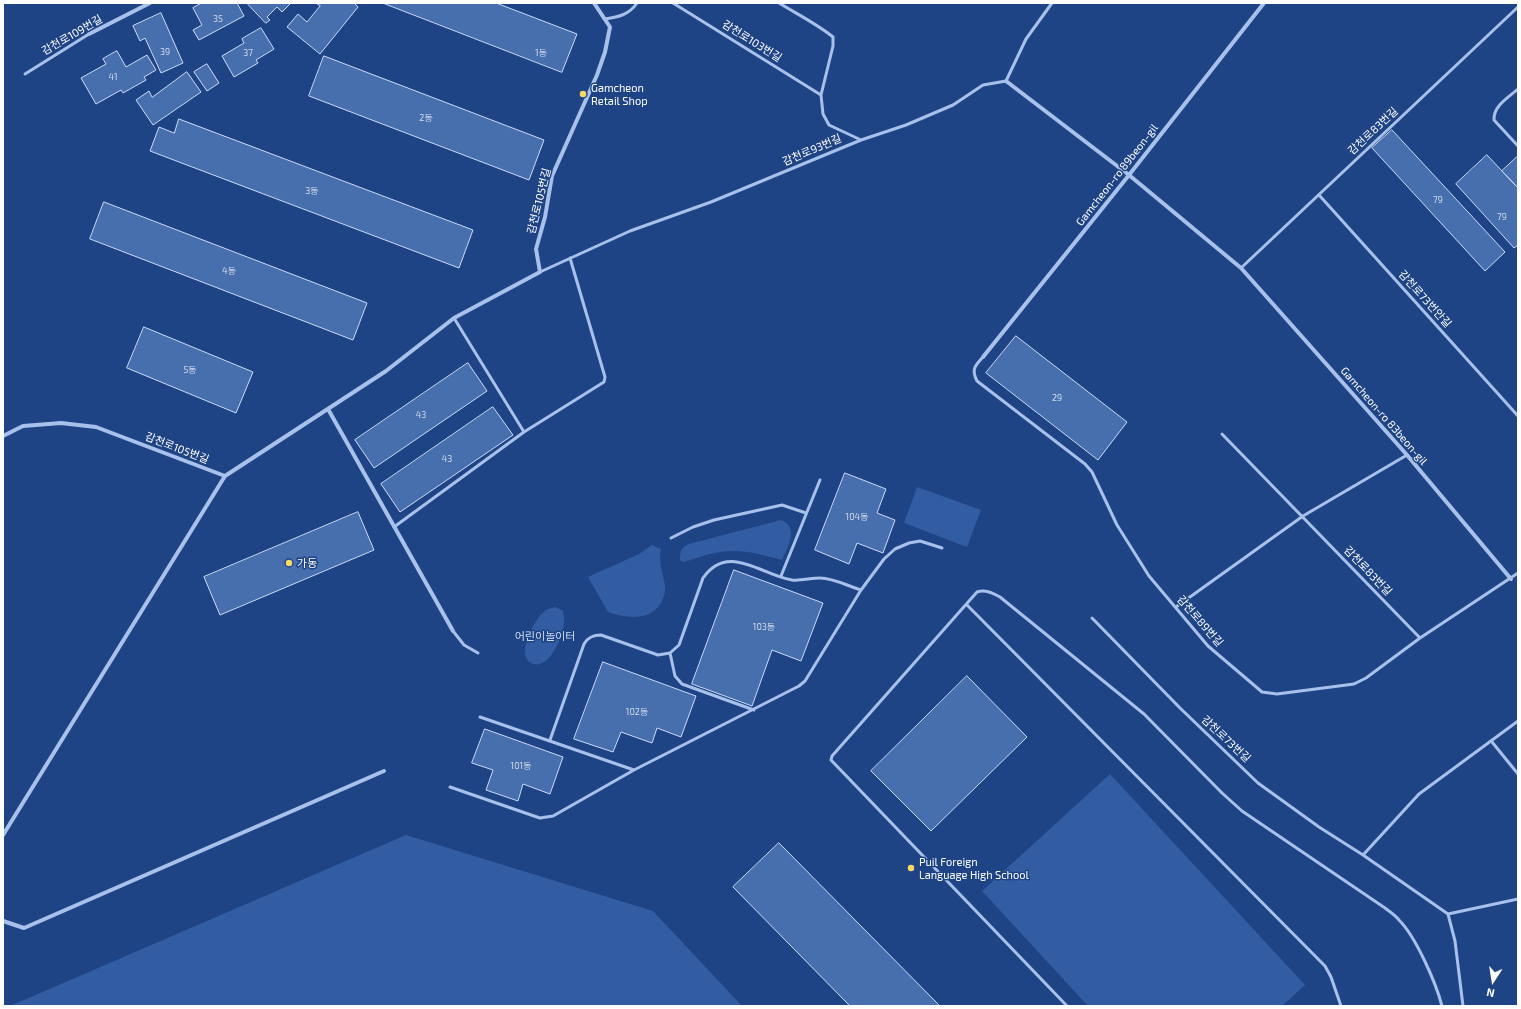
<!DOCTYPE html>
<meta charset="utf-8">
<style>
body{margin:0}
#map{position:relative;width:1521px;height:1009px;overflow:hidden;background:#1f4485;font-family:"Exo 2",sans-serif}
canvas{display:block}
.frame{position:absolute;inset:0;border:4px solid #fff;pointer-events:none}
.north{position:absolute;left:1473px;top:961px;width:40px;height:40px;-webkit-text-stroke:3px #1f4485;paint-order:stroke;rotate:192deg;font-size:11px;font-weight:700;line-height:16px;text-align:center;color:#fff}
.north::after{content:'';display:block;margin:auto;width:14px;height:18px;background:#fff;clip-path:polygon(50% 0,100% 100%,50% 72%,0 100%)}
</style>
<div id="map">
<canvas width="1521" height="1009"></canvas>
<div class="frame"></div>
<div class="north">N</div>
</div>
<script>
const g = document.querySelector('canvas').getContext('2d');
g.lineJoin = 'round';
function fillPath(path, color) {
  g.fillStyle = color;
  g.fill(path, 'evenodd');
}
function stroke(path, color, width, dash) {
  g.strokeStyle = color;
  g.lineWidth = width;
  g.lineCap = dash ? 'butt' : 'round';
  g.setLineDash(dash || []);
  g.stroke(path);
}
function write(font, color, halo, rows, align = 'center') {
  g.font = font + ' "Exo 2","Noto Sans KR",sans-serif';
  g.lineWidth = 3;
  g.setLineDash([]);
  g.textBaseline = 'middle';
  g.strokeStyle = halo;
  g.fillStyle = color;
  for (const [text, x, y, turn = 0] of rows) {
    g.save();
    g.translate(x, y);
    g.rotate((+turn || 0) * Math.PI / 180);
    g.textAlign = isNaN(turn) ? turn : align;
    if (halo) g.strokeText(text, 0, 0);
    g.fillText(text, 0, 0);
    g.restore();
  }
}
const green = new Path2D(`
 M917,487L981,510L967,547L904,523Z
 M781,520C800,527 787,548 782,560C757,553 736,547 710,554C701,556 692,560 683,562L680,560C680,551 681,547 689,544Z
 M652,545L661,549C658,564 663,572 665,586C666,591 663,599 661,603C650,622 625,618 608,612L588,577L639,554Z
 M555,607L563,611C563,615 565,619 564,623C563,636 549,672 531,663C515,655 535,617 546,610C548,609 552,608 555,607Z
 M1110,774L1305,985L1282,1006H1088L982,891Z
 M406,835L653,911L742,1006H10Z`);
const building = new Path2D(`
 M202,3H237L244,16L199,40L193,30L202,25L193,8Z
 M247,3H291L282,12L277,7L267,17L270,20L266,23Z
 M316,3H354L358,7L320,54L287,27L298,14L307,22L320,6Z
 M383,3H496L577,34L562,72Z
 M161,13L183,63L161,73L145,38L140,41L133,26Z
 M261,28L274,49L256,60L258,63L234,77L222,56L244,43L242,39Z
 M117,51L126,67L147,55L156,70L144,77L146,80L123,93L121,90L96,104L81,78L106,64L103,59Z
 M324,56L544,140L529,180L309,96Z
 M207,64L219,83L207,91L194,72Z
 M187,72L201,92L153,125L136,100L149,91L152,97Z
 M179,119L473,230L459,268L150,151L159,127L174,133Z
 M1392,130L1505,252L1485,271L1372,148Z
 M1487,155L1518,188V245L1514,248L1456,184Z
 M1518,156V188L1502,171Z
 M104,202L367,303L353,340L90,239Z
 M144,327L253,372L236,413L127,368Z
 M1016,336L1127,422L1098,460L986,373Z
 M468,363L487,391L374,468L355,440Z
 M493,407L513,435L400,512L381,484Z
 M845,473L886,489L877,513L895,520L883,553L857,543L849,564L815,550Z
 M358,512L374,550L220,615L204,577Z
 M734,570L823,603L801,661L772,650L752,706L692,684Z
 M603,662L696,696L681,737L657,728L652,743L621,732L613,752L574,739Z
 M967,676L1027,737L931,831L871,771Z
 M485,729L563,757L550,794L523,784L518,801L486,790L493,770L472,763Z
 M779,843L940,1006H850L733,887Z`);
const lane = new Path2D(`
 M673,3L821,95L823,114L829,125L861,140
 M779,3C797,14 817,24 833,37V46L821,95
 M605,19C618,17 629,15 637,3
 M25,74L89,34
 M1518,89C1509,97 1493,106 1494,120L1518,146
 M1319,195L1518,416
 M1241,268L1518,7
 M540,272L630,231L711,202L861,140L906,125L953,105L983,85L1006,81L1026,39L1052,3
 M454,318L524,432
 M983,357C975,366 971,369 977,381L1085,464L1092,472L1117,525L1149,576L1208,646L1255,686L1262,692L1277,694L1354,684L1366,678L1420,638L1518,573
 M1222,434L1420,638
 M394,527L524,432L604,382L605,377L570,258
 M671,538L693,527L714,520L782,505L806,513
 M781,576L820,480
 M967,605L1325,966L1331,977L1341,1006
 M1176,607L1303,516L1407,455
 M1092,618L1180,708L1258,783L1319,827L1363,855L1448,914L1518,899
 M453,631L464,645L478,653
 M670,653L675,676L682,684L754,710
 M550,740L584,644C588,637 593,635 601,635L658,655L670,653L679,645L703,578C728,542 761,575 792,580C801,581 811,578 820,578C833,578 848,586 861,590
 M1492,742L1518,774
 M634,770L799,686L805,681L861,590L884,559L895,549L909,543L920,541L942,548
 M450,787L534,816L540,818L553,816L634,770L480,717
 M1363,855L1419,794L1518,721
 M1448,914L1455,941L1463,1006
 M1067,1006L831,760L832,756L977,592C985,589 993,593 1000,597L1144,714L1222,793L1242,811L1385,908C1390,912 1395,915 1399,920C1416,937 1436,983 1442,1006`);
const street = new Path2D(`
 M89,34L150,3
 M1006,81L1129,175L1241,268L1407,455L1511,579
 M983,357L1129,175L1264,3
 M328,409L453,631
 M3,436L23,426L61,423L96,427L225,476
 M3,835L225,476L386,371L454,318L540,272L536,249L545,217L552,176L597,75L605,52L610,27L594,3
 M3,921L24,928L384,771`);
const markers = [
 [583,94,4,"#f8d867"],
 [289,563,4,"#f8d867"],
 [911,868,4,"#f8d867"]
];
const numberNames = [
 ["35",218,19],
 ["39",165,52],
 ["37",248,53],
 ["1동",541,53],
 ["41",113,77],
 ["2동",426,118],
 ["3동",312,191],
 ["79",1438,200],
 ["79",1502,217],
 ["4동",229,271],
 ["5동",190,370],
 ["29",1057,398],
 ["43",421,415],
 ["43",447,459],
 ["104동",857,517],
 ["103동",764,627],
 ["102동",637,712],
 ["101동",521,766]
];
const streetNames = [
 ["감천로109번길",72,35,-30],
 ["감천로103번길",752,41,32],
 ["감천로83번길",1373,131,-43],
 ["감천로93번길",812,150,-23],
 ["Gamcheon-ro 89beon-gil",1117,175,-52],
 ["감천로105번길",539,201,-76],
 ["감천로73번안길",1425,299,48],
 ["Gamcheon-ro 83beon-gil",1384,416,49],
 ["감천로105번길",177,448,21],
 ["감천로83번길",1368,571,46],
 ["감천로89번길",1200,621,49],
 ["감천로73번길",1226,739,43]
];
const poiNames = [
 ["Gamcheon",591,88],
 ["Retail Shop",591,101],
 ["가동",297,563],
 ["Puil Foreign",919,862],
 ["Language High School",919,875]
];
const parkNames = [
 ["어린이놀이터",545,636]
];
fillPath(green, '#325da2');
fillPath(building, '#476ead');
stroke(building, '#cbdcf7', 1);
stroke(lane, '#a7c1ea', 3);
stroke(street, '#a7c1ea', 4);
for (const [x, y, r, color] of markers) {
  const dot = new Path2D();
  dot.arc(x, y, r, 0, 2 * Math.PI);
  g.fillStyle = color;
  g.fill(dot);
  stroke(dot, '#1f4485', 1.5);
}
write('9px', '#d1dbea', null, numberNames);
write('11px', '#fff', '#1f4485', streetNames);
write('11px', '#fff', '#1f4485', poiNames, 'left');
write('11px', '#cbdcf7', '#1f4485', parkNames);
</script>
